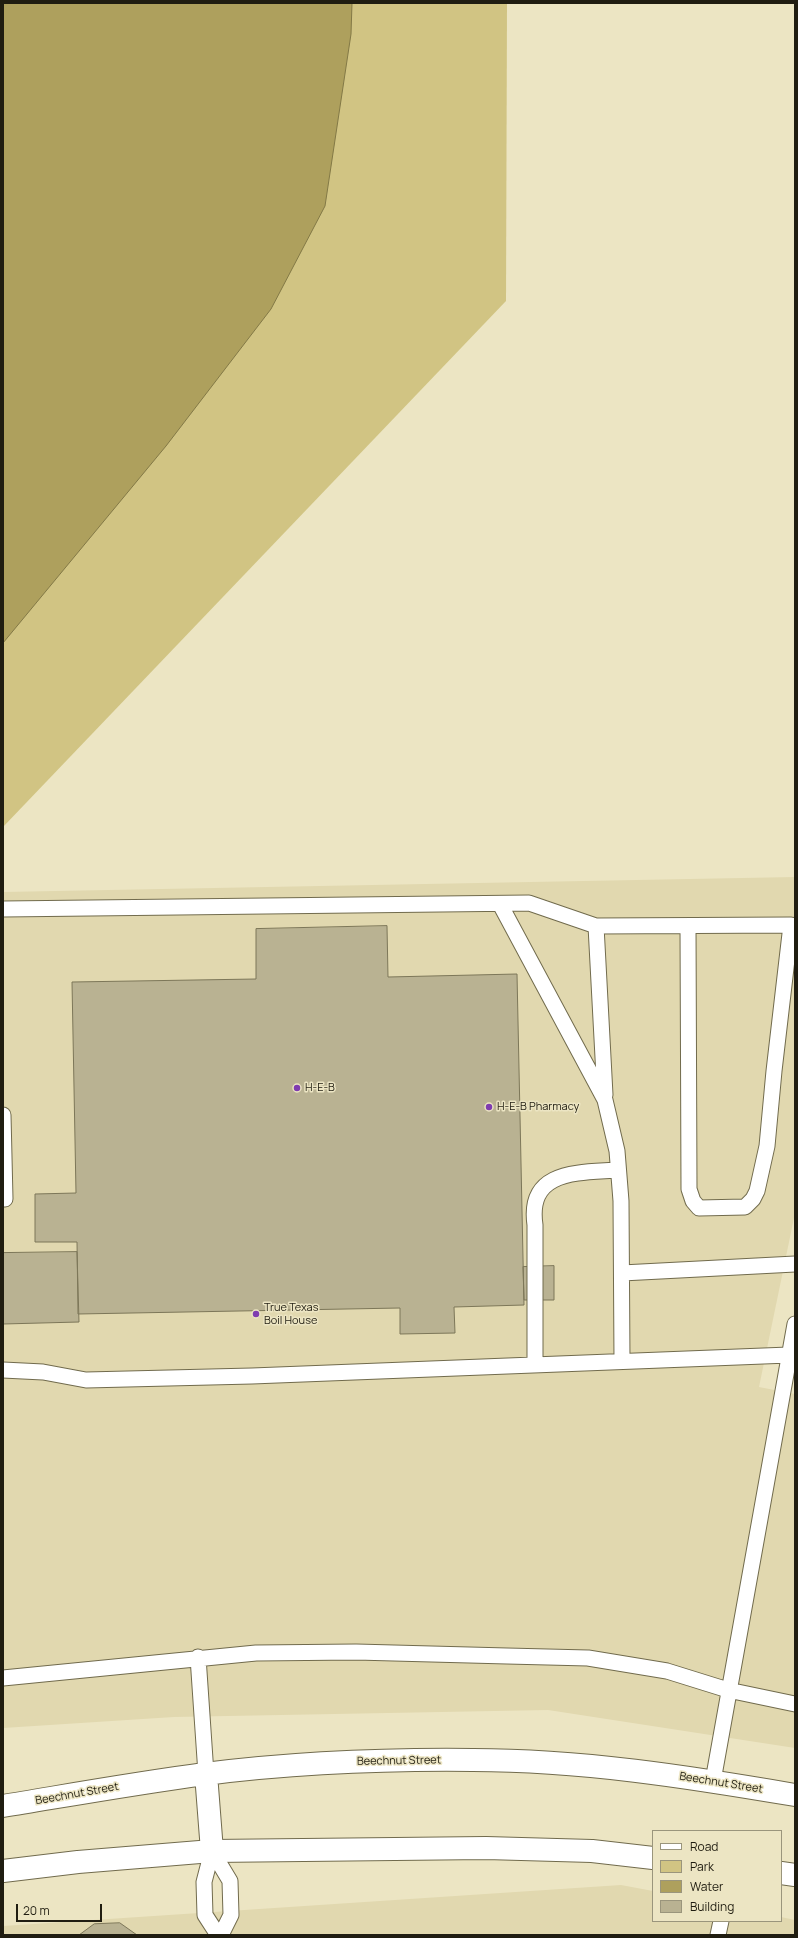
<!DOCTYPE html>
<style>
body{margin:0}
#map{position:relative;width:798px;height:1938px;overflow:hidden;background:#ece5c3;font-family:Manrope,sans-serif}
canvas{display:block}
.frame{position:absolute;inset:0;border:4px solid #201d11;pointer-events:none}
.legend{position:absolute;left:652px;top:1830px;width:130px;height:92px;box-sizing:border-box;background:#ece5c3;border:1px solid #9a957c;margin:0;padding:5px 7px;list-style:none;font-size:12px;color:#201d11}
.legend li{display:flex;align-items:center;gap:8px;height:20px}
.legend b{width:20px;border:1px solid #9a957c}
.scale{position:absolute;left:16px;top:1904px;width:86px;height:18px;box-sizing:border-box;border:2px solid #201d11;border-top:0;padding-left:5px;font-size:12px;line-height:14px;white-space:nowrap;color:#201d11;-webkit-text-stroke:3px #ece5c3;paint-order:stroke}
</style>
<div id="map">
<canvas width="798" height="1938"></canvas>
<div class="frame"></div>
<ul class="legend">
<li><b style="height:5px;background:#fff"></b>Road</li>
<li><b style="height:11px;background:#d1c483"></b>Park</li>
<li><b style="height:11px;background:#aea05d"></b>Water</li>
<li><b style="height:11px;background:#b9b292"></b>Building</li>
</ul>
<div class="scale">20 m</div>
</div>
<script>
const g = document.querySelector('canvas').getContext('2d');
g.lineJoin = 'round';
function fillPath(path, color) {
  g.fillStyle = color;
  g.fill(path, 'evenodd');
}
function stroke(path, color, width, dash) {
  g.strokeStyle = color;
  g.lineWidth = width;
  g.lineCap = dash ? 'butt' : 'round';
  g.setLineDash(dash || []);
  g.stroke(path);
}
function write(font, color, halo, rows, align = 'center') {
  g.font = font + ' Manrope,sans-serif';
  g.lineWidth = 3;
  g.setLineDash([]);
  g.textBaseline = 'middle';
  g.strokeStyle = halo;
  g.fillStyle = color;
  for (const [text, x, y, turn = 0] of rows) {
    g.save();
    g.translate(x, y);
    g.rotate((+turn || 0) * Math.PI / 180);
    g.textAlign = isNaN(turn) ? turn : align;
    if (halo) g.strokeText(text, 0, 0);
    g.fillText(text, 0, 0);
    g.restore();
  }
}
const built = new Path2D(`
 M795,877V1213L759,1387L795,1394V1748L548,1710L174,1717L3,1728V892Z
 M621,1885L653,1891V1921H781V1917L795,1920V1935H3V1926Z`);
const green = new Path2D(`
 M3,3H507L506,301L3,827Z`);
const water = new Path2D(`
 M3,3H352L351,34L325,206L271,309L166,446L3,643Z`);
const building = new Path2D(`
 M387,926L388,977L517,974L524,1305L454,1307L455,1333L400,1334V1308L78,1314L77,1242H35V1194L76,1193L72,982L256,979V929Z
 M77,1252L79,1322L3,1324V1253Z
 M554,1266V1300H524L523,1267Z
 M120,1923L137,1935H79L94,1924Z`);
const service = new Path2D(`
 M500,904L605,1100L617,1151L621,1201L622,1361
 M3,909L529,903L596,926L791,925L774,1071L767,1146L757,1191L753,1199L745,1207L699,1208L693,1201L689,1189L688,926
 M596,926L605,1095
 M3,1115L5,1199H3
 M622,1273L795,1264
 M535,1364V1225C527,1169 579,1173 618,1170
 M3,1370L43,1372L86,1380L252,1376L789,1355
 M198,1657L206,1774
 M3,1678L256,1653L356,1652L507,1656L588,1658L667,1671L728,1690L795,1704
 M713,1781L795,1324
 M212,1851L230,1881L231,1915L221,1935
 M212,1851L204,1882L205,1915L218,1935
 M718,1935L721,1921`);
const secondary = new Path2D(`
 M206,1774L212,1851
 M3,1806C70,1795 137,1783 205,1774C293,1763 383,1759 473,1760C581,1760 689,1777 795,1795
 M3,1871L78,1862L212,1851L486,1848L592,1851L653,1858
 M781,1873L795,1875`);
const markers = [
 [297,1088,4,"#7f3cb0"],
 [489,1107,4,"#7f3cb0"],
 [256,1314,4,"#7f3cb0"]
];
const poiNames = [
 ["H-E-B",305,1088],
 ["H-E-B Pharmacy",497,1107],
 ["True Texas",264,1308],
 ["Boil House",264,1321]
];
const streetNames = [
 ["Beechnut Street",399,1761,-1],
 ["Beechnut Street",721,1783,9],
 ["Beechnut Street",77,1794,-10]
];
fillPath(built, '#e1d8af');
fillPath(green, '#d1c483');
fillPath(water, '#aea05d');
stroke(water, '#837946', 1);
fillPath(building, '#b9b292');
stroke(building, '#7d7759', 1);
stroke(service, '#716b4d', 17);
stroke(secondary, '#716b4d', 24);
stroke(service, '#fff', 15);
stroke(secondary, '#fff', 22);
for (const [x, y, r, color] of markers) {
  const dot = new Path2D();
  dot.arc(x, y, r, 0, 2 * Math.PI);
  g.fillStyle = color;
  g.fill(dot);
  stroke(dot, '#ece5c3', 1.5);
}
write('11px', '#201d11', '#ece5c3', poiNames, 'left');
write('11px', '#201d11', '#ece5c3', streetNames);
</script>
